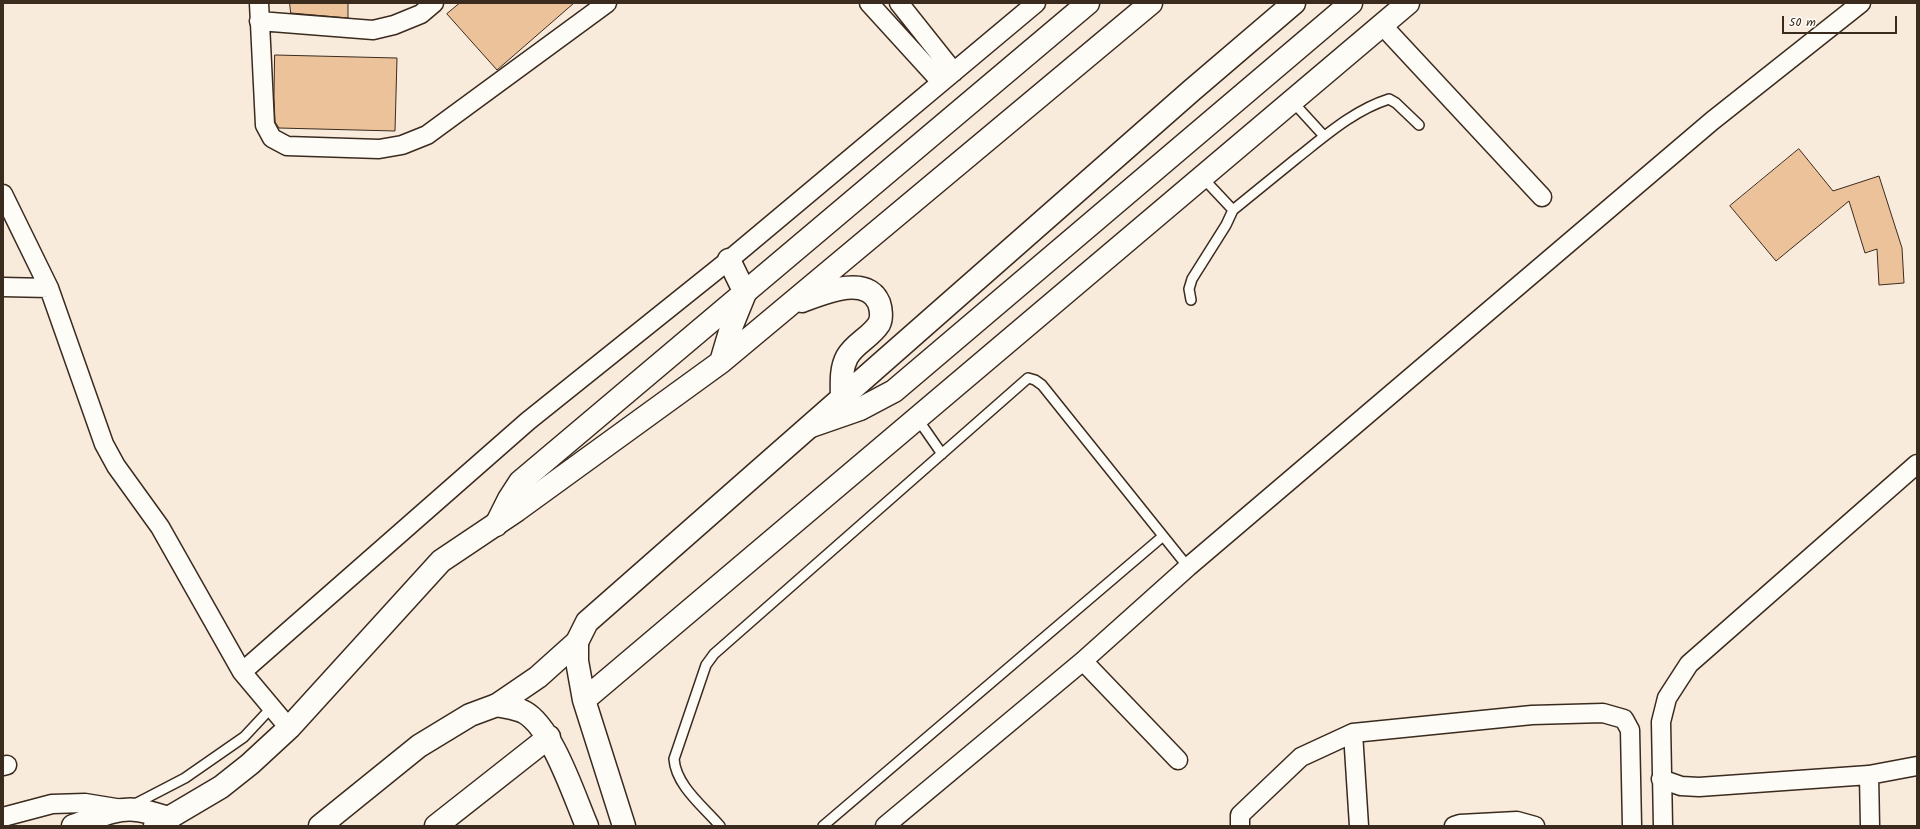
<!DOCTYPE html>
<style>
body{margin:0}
#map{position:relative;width:1920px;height:829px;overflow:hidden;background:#f8ebdb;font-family:Kalam,sans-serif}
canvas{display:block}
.frame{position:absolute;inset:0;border:4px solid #3b2a1e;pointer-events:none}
.scale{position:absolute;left:1782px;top:16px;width:115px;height:18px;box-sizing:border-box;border:2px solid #3b2a1e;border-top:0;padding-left:5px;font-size:12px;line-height:14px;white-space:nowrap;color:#3b2a1e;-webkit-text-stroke:3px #fdfcf7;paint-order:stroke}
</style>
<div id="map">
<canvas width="1920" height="829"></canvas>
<div class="frame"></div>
<div class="scale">50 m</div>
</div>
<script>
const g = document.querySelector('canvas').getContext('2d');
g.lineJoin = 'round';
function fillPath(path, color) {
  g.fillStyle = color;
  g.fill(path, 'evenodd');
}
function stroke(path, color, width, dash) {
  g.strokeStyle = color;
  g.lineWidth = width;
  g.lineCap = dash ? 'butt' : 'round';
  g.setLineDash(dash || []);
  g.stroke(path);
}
const building = new Path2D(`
 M290,3H348V18L291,13Z
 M460,3H574L497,70L447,14Z
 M275,55L397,58L395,131L279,128L275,122L274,98Z
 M1799,149L1833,191L1879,176L1902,248L1904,283L1879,285L1877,249L1865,253L1849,201L1776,261L1730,206Z`);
const service = new Path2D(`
 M1292,101L1324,136
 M1202,177L1233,210
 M1191,300L1189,289L1192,279L1226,225L1233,210C1254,193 1275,176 1297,158C1325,136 1354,110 1389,99L1396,103L1419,125
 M917,418L942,454
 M133,805L185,778L244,737L272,707
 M720,826C704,807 676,786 674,759L706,665L714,654L1028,378L1035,380L1042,385L1188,567
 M823,826L1162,537`);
const minor = new Path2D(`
 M259,3L265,125L272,138L287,146L379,149L402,145L427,135L607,3
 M869,3L941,82
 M899,3L954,72
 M259,21L373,30L394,25L421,14L434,3
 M1382,25L1542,197
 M3,194L49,288L104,444L116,466L160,527L242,672L289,728
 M3,287L49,288
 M1083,661L1178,760
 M242,672L528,421L729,260L1036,3
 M1353,733L1359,826
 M3,766L7,765
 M1869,775L1870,826
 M1661,779L1681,786L1699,787L1869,775L1917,766
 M3,817L52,804L85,803L122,809
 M885,826L1083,661L1188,567L1712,121L1861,3
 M1240,826V815L1301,757L1353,733L1532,715L1603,713L1624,719L1630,730L1632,826
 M1454,826L1460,824L1517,821L1535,826
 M1663,826L1661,722L1667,698L1689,664L1917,464`);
const tertiary = new Path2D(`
 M811,426L860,409L894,391L1351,3
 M496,525L509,499L520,482L1088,3
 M577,642V661L584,700L624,826
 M584,700L1408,3
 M497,705C505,707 516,708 524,712C552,727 574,796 587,826
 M73,826C93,819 115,807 137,810C148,811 159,816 170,818
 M436,826L549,737`);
const secondary = new Path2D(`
 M802,301C823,293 867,274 879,303C881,309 882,318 879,324C871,337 854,344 847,357C840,370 842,386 842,400
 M721,362L732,325L745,293L729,260
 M155,826L221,787L250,764L289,728L441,561L517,510L721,362L1151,3
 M320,826L419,746L470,715L497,705L538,677L577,642L587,622L1191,91L1294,3`);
fillPath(building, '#ecc29b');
stroke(building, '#3b2a1e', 1);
stroke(service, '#3b2a1e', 12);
stroke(minor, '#3b2a1e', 21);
stroke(tertiary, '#3b2a1e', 25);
stroke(secondary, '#3b2a1e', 25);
stroke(service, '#fdfcf7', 9);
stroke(minor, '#fdfcf7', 18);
stroke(tertiary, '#fdfcf7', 22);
stroke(secondary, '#fdfcf7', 22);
</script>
